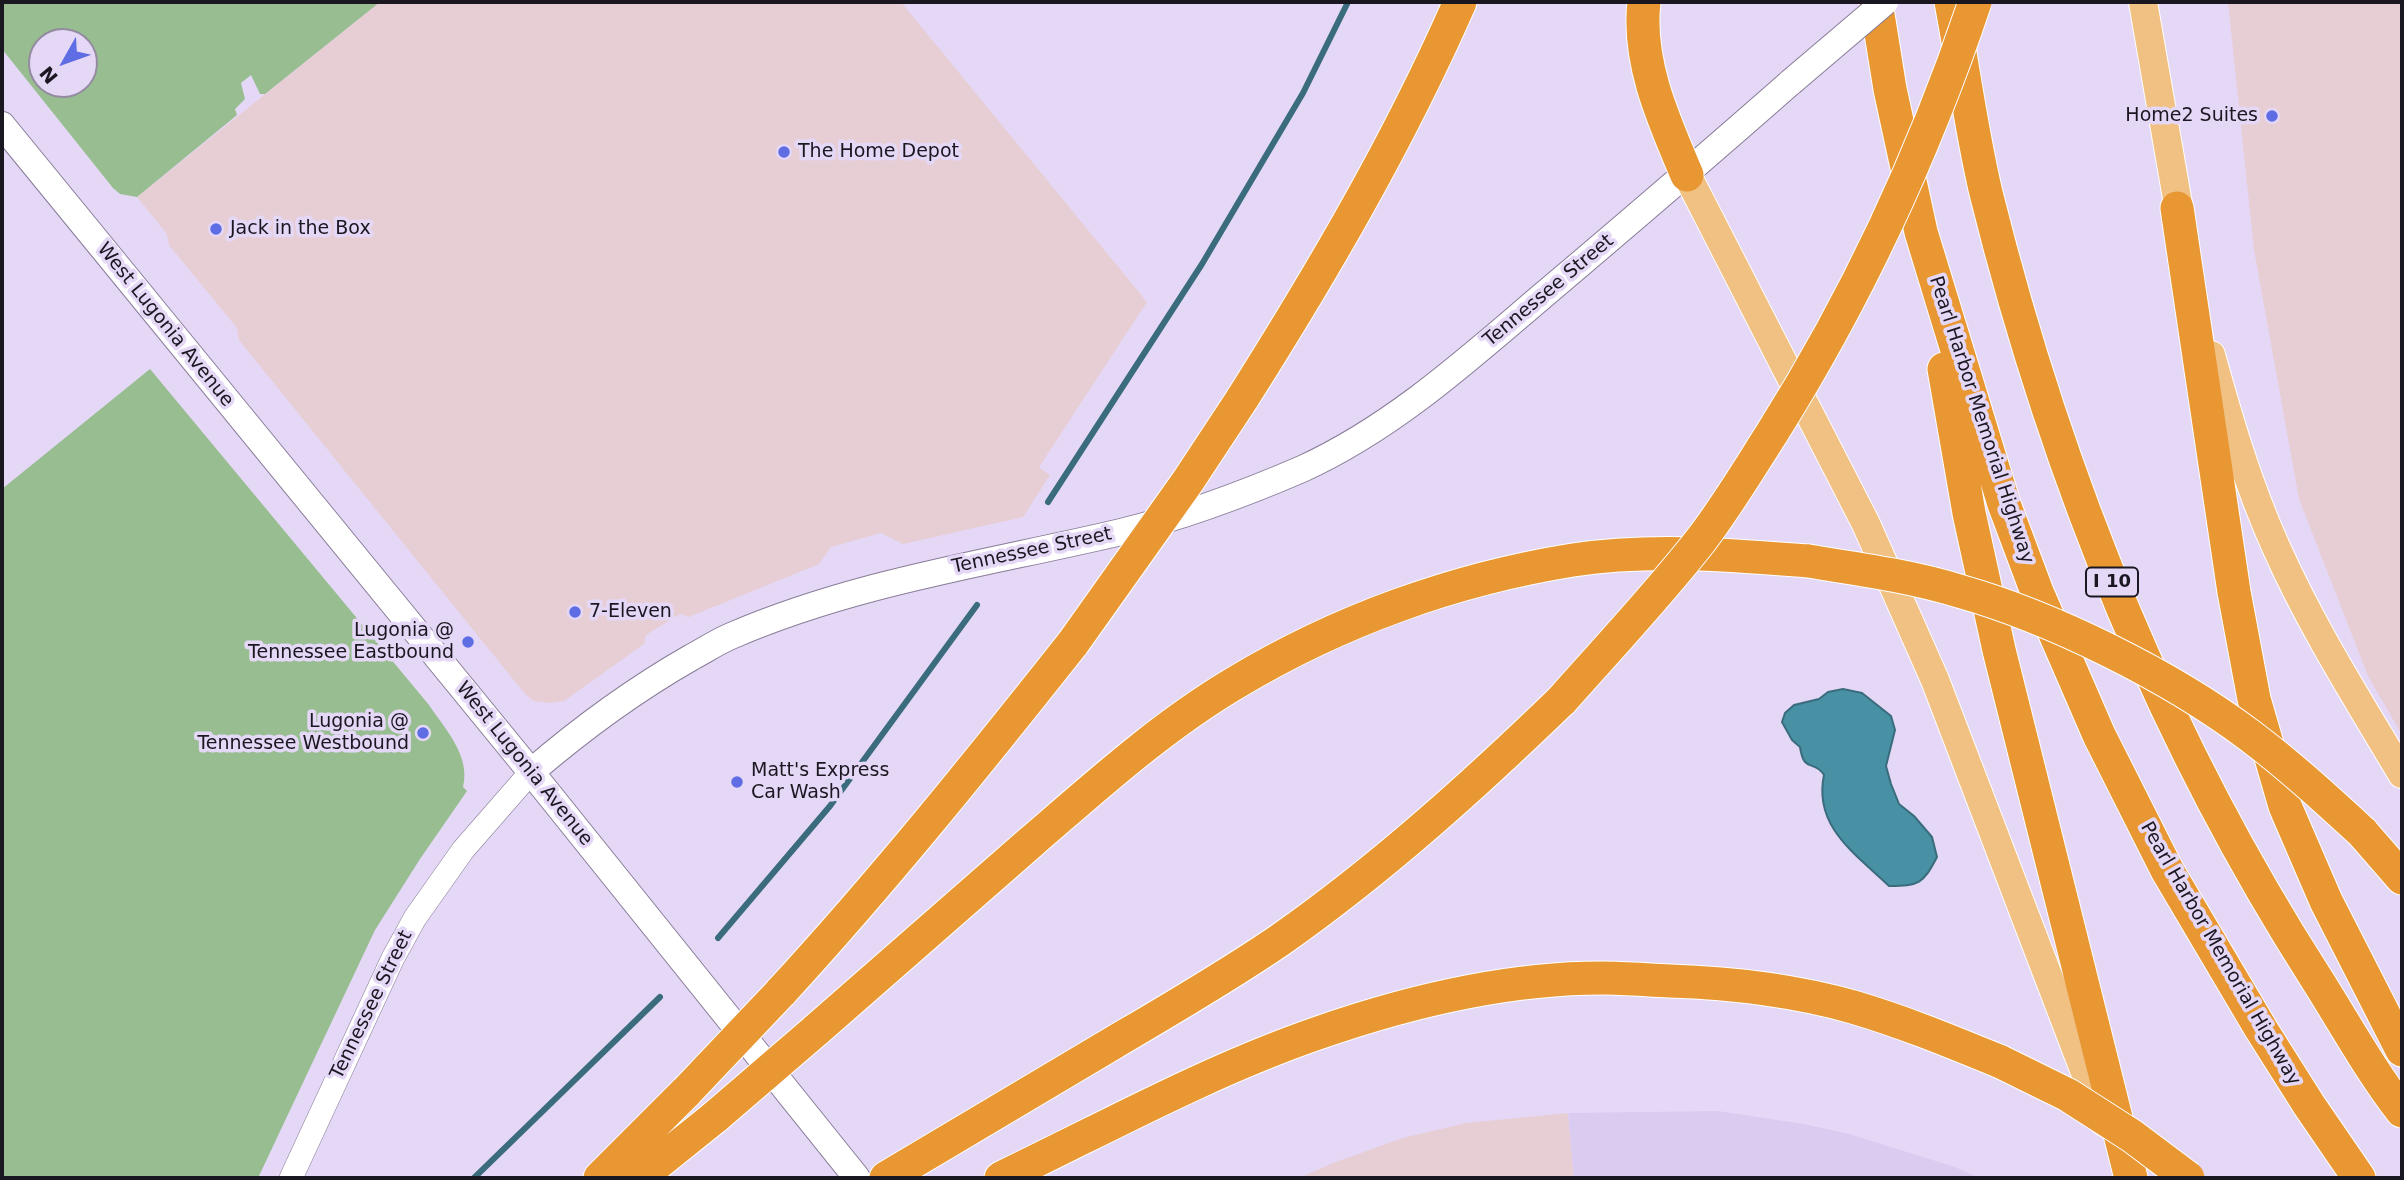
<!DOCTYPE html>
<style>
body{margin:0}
#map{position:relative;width:2404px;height:1180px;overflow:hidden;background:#e5d8f7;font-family:"DejaVu Sans",sans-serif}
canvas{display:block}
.frame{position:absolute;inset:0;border:4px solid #1b1721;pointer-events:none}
.north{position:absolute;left:28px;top:28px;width:70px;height:70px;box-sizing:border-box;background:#e5d8f7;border:2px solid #948ba1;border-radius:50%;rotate:230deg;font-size:19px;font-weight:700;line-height:28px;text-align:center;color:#1b1721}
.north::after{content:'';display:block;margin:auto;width:24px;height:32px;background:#5e6de4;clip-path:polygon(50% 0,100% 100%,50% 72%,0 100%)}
</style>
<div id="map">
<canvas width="2404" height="1180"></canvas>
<div class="frame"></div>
<div class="north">N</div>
</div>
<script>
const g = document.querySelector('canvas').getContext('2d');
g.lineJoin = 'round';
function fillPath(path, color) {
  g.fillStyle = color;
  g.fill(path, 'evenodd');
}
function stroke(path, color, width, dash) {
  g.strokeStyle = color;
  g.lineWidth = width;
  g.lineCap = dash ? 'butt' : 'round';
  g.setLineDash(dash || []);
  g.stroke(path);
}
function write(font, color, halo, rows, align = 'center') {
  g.font = font + ' "DejaVu Sans",sans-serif';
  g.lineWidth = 7;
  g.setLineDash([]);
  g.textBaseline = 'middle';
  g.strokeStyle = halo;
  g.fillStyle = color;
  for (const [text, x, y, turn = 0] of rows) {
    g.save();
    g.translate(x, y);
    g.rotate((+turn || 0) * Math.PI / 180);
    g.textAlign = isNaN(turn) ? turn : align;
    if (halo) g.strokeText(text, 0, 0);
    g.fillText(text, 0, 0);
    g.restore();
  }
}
const commercial = new Path2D(`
 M380,2H901L1147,302L1039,467L1050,475L1023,517L903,544L881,533L831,547L819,564L689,617L680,614L646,635L644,644L564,701L550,703L534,701L525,694L239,340L237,328L169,245L167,234L137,197Z
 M2228,2H2402V735L2368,676L2299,499L2254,250Z
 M1568,1113L1574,1178H1299L1333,1163L1403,1138L1466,1123Z`);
const built = new Path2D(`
 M1718,1111L1804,1124L1849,1134L1955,1167L1979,1178H1574L1568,1113Z`);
const green = new Path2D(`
 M2,2H380L265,94H260L251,75L241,83L245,99L235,109L237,115L137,197L120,194L113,188L2,49ZM42,42H84V84H42Z
 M150,369L429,705C445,729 471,756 463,787L467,791L420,859L375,930L258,1178H2V489Z`);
const water = new Path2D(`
 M1843,689L1862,693L1891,716L1895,730L1886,766L1891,784L1899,804L1914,816L1932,837L1937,857C1923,884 1919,886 1889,886C1856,854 1813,827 1824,775C1814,759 1804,774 1800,747L1792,740L1782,722L1785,713L1794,705L1819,699L1828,692Z`);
const stream = new Path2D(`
 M1048,502L1202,264L1303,93L1348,2
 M718,938L830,806L977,605
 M474,1178L660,997`);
const tertiary = new Path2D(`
 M291,1178L393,958L415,918L463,850L531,772`);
const secondary = new Path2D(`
 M2,125L531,772L857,1178
 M531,772C581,729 634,690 692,657C705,650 717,642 731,636C856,582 990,563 1121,532C1182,517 1244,494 1302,469C1392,428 1466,361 1540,298C1624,227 1708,155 1791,82`);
const primary = new Path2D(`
 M2143,2L2182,227
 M1687,175L1866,524L1935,680L2104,1122
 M2211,355C2229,420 2248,485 2276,547C2311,626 2358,700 2402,774`);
const motorway = new Path2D(`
 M1644,2C1637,62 1664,121 1687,175
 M1876,2L1890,89L1921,232L2004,504L2037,592L2099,735L2167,870L2261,1029L2309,1105L2359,1178
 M1951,2C1963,65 1971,130 1986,193C2055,470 2162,738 2316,978C2344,1022 2370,1070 2402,1111
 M2177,208L2234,592L2254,699L2285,806L2326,901L2402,1050
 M1944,369L1969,513L1999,650L2131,1178
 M1242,399C1323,271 1399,141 1460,2
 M2362,832L2402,878
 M780,993C883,881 978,763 1073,643
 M815,1031C887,968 959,905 1031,842C1096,786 1161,727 1235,683C1338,621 1454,579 1573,560C1651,548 1730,555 1808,561
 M600,1178L687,1091
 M639,1178L715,1117
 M886,1178C961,1133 1037,1088 1113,1043C1169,1010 1226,977 1280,940C1381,869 1473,786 1562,700
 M1001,1178C1105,1128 1208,1071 1318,1033C1407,1002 1506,978 1602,978C1624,978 1647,980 1670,981C1732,983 1793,990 1853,1007C1904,1022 1952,1042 2001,1062`);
const secondaryBridge = new Path2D(`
 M1791,82L1885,2`);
const motorwayBridge = new Path2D(`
 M1808,561C1858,569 1910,576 1959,591C2054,618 2170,676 2249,735C2289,765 2326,799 2362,832
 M1073,643L1188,481L1242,399
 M1562,700C1609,647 1658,595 1701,540C1727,506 1749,469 1772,433C1857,298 1924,154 1975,2
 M2001,1062L2068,1095L2132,1136L2188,1178
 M687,1091L780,993
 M715,1117L815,1031`);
const markers = [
 [2272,116,7,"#5e6de4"],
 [784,152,7,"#5e6de4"],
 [216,229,7,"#5e6de4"],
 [575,612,7,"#5e6de4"],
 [468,642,7,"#5e6de4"],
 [423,733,7,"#5e6de4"],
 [737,782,7,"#5e6de4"]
];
const shields = [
 [2112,582,52]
];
const shieldNames = [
 ["I 10",2112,582]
];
const poiNames = [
 ["Home2 Suites",2258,116,"right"],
 ["The Home Depot",798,152],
 ["Jack in the Box",230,229],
 ["7-Eleven",589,612],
 ["Lugonia @",454,631,"right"],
 ["Tennessee Eastbound",454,653,"right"],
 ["Lugonia @",409,722,"right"],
 ["Tennessee Westbound",409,744,"right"],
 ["Matt's Express",751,771],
 ["Car Wash",751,793]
];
const streetNames = [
 ["Tennessee Street",1549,291,-40],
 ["West Lugonia Avenue",165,325,51],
 ["Pearl Harbor Memorial Highway",1981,420,72],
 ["Tennessee Street",1032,551,-12],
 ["West Lugonia Avenue",524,764,51],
 ["Pearl Harbor Memorial Highway",2220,954,60],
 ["Tennessee Street",372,1005,-64]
];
fillPath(commercial, '#e7cdd4');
fillPath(built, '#dacbf0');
fillPath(green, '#97bd90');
fillPath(water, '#4890a4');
stroke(water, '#3a6c7d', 2);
stroke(stream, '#3a6c7d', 6);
stroke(tertiary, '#887c97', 24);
stroke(secondary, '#887c97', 28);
stroke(primary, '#fff', 30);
stroke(motorway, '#fff', 35);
stroke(tertiary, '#fff', 23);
stroke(secondary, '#fff', 26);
stroke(primary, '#f1c184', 28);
stroke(motorway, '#e89732', 33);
stroke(secondaryBridge, '#887c97', 28, []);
stroke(motorwayBridge, '#fff', 35, []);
stroke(secondaryBridge, '#fff', 26);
stroke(motorwayBridge, '#e89732', 33);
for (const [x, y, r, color] of markers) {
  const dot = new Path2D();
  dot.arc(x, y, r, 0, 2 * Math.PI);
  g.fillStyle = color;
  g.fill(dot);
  stroke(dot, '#e5d8f7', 2.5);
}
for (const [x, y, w] of shields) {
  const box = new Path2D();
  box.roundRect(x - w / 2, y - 14.5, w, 29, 5);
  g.fillStyle = '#e5d8f7';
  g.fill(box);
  stroke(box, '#1b1721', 2);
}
write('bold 18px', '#1b1721', null, shieldNames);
write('19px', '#1b1721', '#e5d8f7', poiNames, 'left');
write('19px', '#1b1721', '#e5d8f7', streetNames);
</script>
